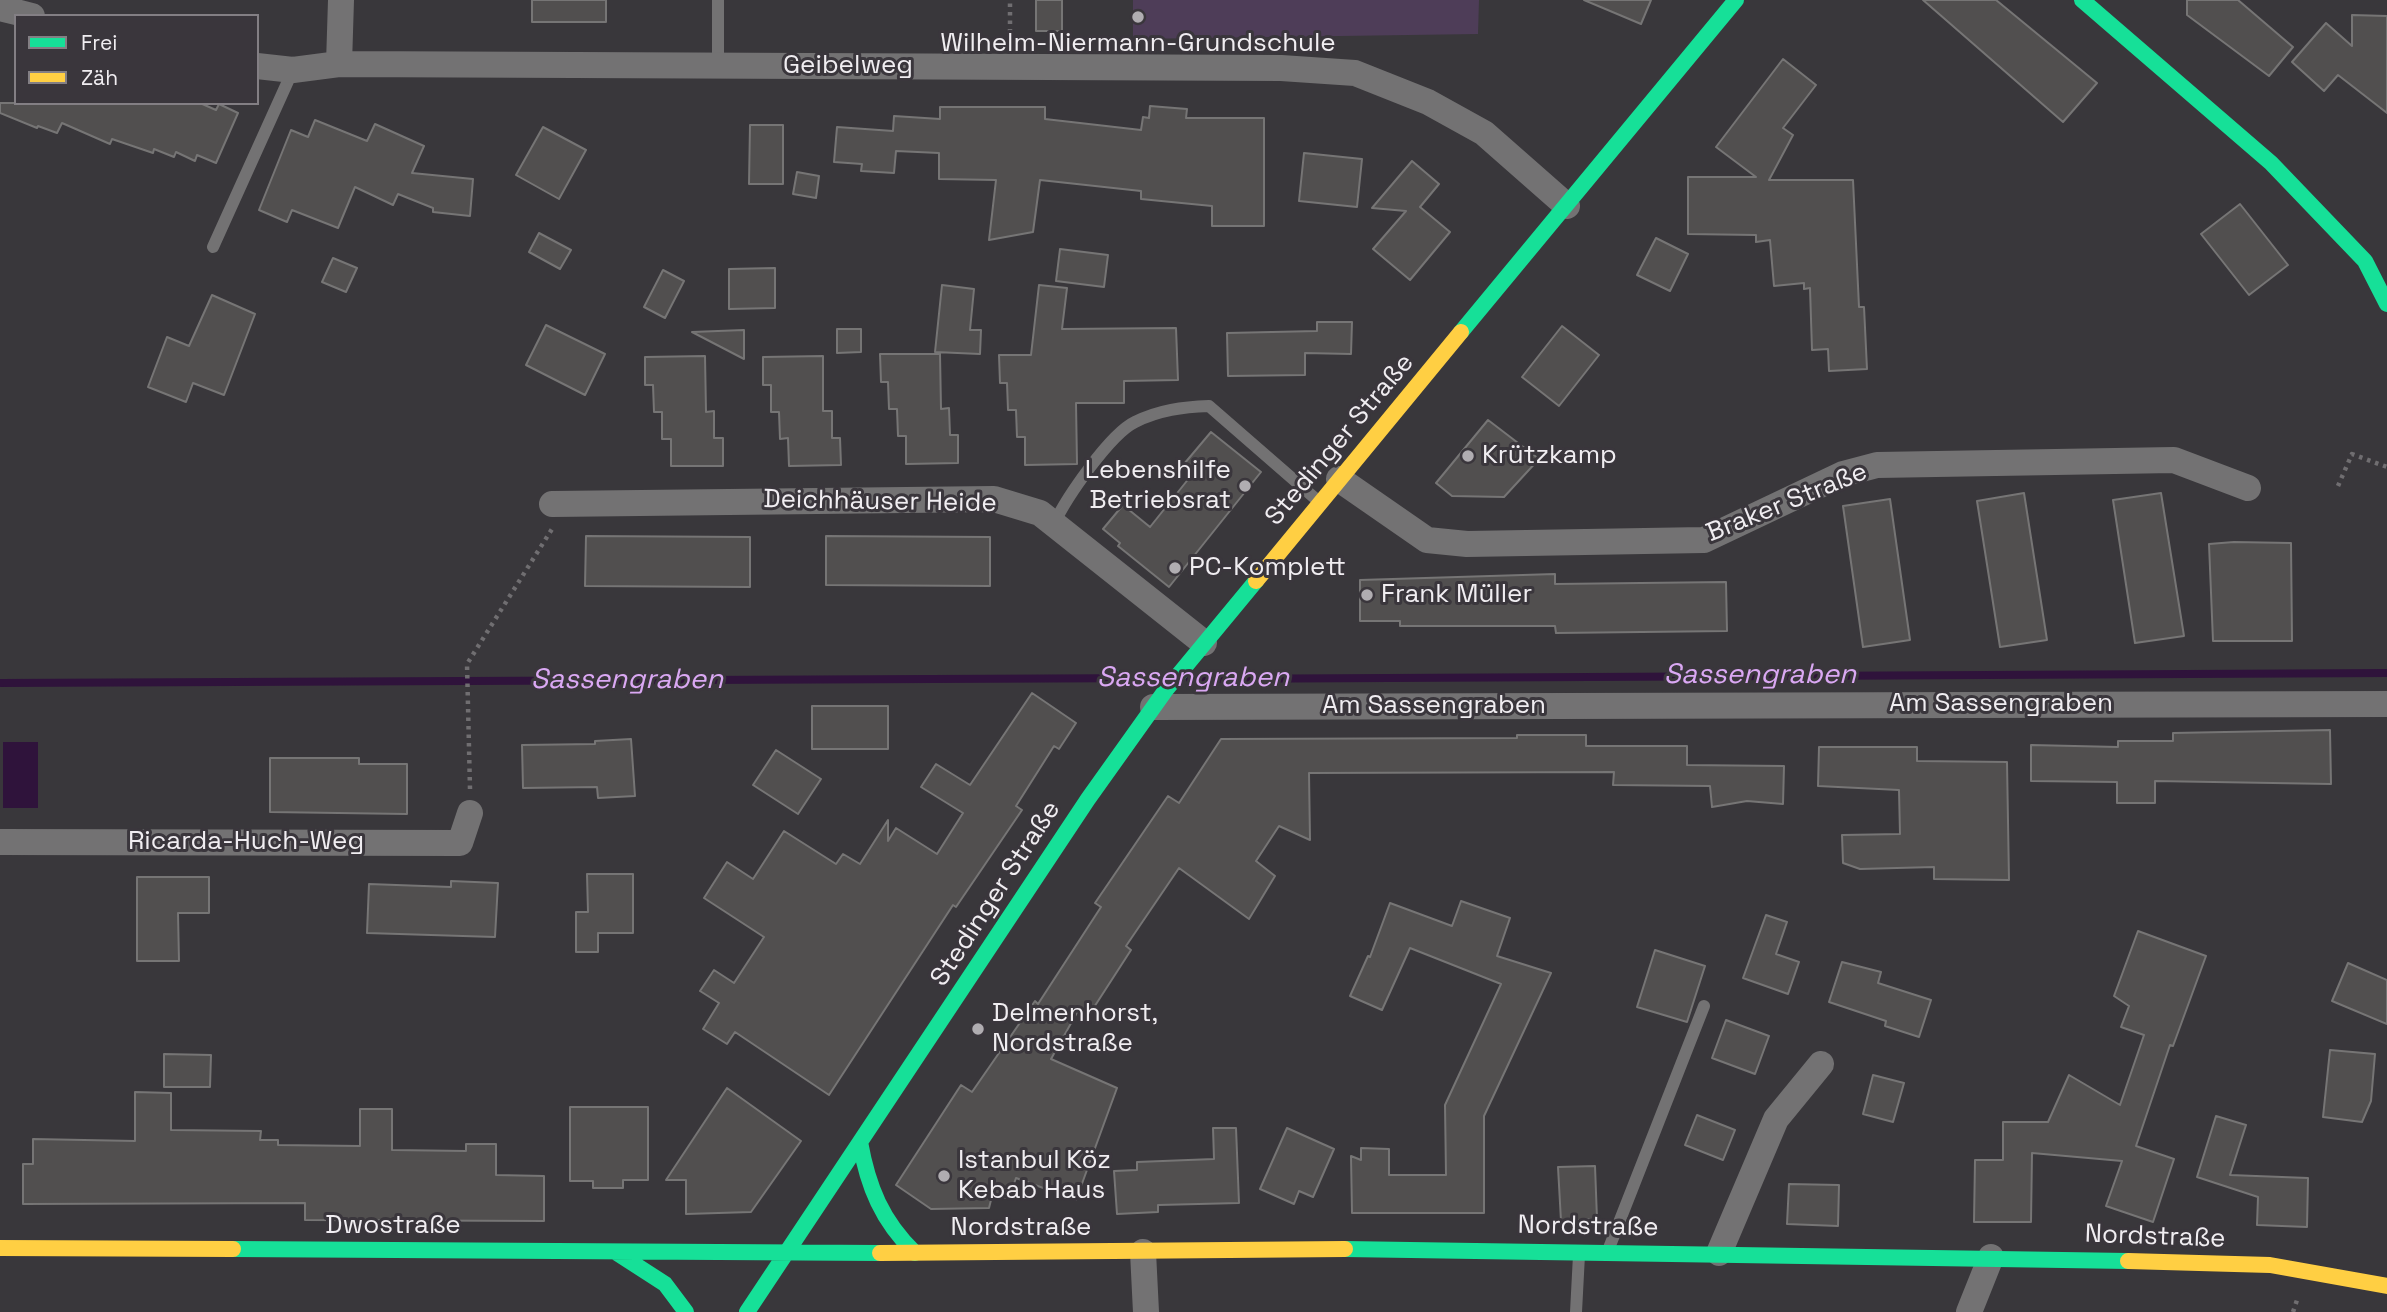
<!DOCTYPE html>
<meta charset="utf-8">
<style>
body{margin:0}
#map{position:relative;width:2387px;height:1312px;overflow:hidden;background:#39373b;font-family:"Space Grotesk",sans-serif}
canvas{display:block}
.legend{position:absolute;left:14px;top:14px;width:245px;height:91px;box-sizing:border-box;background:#3a363c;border:2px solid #837f84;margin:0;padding:9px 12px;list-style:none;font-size:21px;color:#f0edf1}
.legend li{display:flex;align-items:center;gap:14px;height:35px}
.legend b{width:35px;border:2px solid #837f84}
</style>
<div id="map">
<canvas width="2387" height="1312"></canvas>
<ul class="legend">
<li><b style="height:9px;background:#16e098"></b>Frei</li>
<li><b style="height:9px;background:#ffcf43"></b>Zäh</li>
</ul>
</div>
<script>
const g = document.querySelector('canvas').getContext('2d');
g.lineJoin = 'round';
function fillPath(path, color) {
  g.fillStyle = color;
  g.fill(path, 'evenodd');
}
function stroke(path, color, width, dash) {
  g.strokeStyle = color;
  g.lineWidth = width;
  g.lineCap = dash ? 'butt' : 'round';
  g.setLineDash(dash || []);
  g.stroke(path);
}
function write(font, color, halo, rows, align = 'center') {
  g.font = font + ' "Space Grotesk",sans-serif';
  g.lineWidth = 6;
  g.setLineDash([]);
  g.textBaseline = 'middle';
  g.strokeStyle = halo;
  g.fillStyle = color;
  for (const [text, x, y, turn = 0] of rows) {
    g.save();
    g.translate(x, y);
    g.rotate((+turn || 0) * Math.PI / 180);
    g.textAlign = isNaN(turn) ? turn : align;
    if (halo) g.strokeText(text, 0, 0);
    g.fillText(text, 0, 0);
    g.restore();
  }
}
const green = new Path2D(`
 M1133,0H1479L1478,34L1133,39Z`);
const water = new Path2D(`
 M3,742H38V808H3Z`);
const stream = new Path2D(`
 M1190,679L2387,673
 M0,683L1163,678`);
const building = new Path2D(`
 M532,0H606V22H532Z
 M1036,0H1062V31H1036Z
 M1584,0H1651L1641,24Z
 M1923,0H1996L2097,83L2063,122Z
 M2187,0H2238L2293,47L2269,76L2187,15Z
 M2352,15L2387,16V113L2338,75L2324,91L2292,62L2326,23L2352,46Z
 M1783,59L1816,85L1783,128L1793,135L1769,180H1853L1859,307H1864L1867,369L1829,371L1828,349L1812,350L1810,288L1804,289V283L1774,286L1770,240L1756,242V235L1688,234V177H1756L1716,147Z
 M0,103H200L216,110L219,104L238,113L216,163L197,155L195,161L176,152L174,157L154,149L153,153L112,139L110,144L62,123L57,133L38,126L37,128L0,113Z
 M1150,106L1187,109L1186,118H1264V226H1212V206L1141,199V191L1040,180L1033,232L989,240L996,180L939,179V153L896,151L894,173L861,171L862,164L834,162L837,127L893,131L894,116L940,119V107H1045V119L1141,130L1143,117L1149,118Z
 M315,120L367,141L375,124L424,146L412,173L473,179L470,216L433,212V208L398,194L393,205L355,187L338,228L292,210L287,222L259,210L291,130L308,137Z
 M750,125H783V184H749Z
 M543,127L586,150L559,199L516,175Z
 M1304,153L1362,159L1357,207L1299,201Z
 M1412,161L1439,184L1420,207L1450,232L1410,280L1373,249L1406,211L1372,208Z
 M797,172L819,176L816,198L793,194Z
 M2240,204L2288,265L2249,295L2201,234Z
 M539,233L571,250L560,269L529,252Z
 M1656,238L1688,254L1670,291L1637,275Z
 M1060,249L1108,255L1104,287L1056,281Z
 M333,258L357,268L346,292L322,282Z
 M775,268V308L729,309V269Z
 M663,270L684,281L665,318L644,307Z
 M942,285L974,289L970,330H981L980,354L935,352Z
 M1039,285L1067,288L1062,329L1176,328L1178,380L1124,381V403H1076L1077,464L1025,465V437H1017L1016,410H1008L1007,383H1000L999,355H1031Z
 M212,295L255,314L224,395L193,383L186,402L148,387L167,337L189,346Z
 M1317,322H1352L1351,354L1305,353V375L1228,376L1227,333L1317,331Z
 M546,325L605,354L585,395L526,365Z
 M1562,326L1599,355L1559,406L1522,377Z
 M837,329H861V352L837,353Z
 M744,330V359L692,332Z
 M880,354H940L941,409L949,408L950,435H958V463L906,464V436H898L897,409H889L888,382H881Z
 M705,356L706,412L714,411V438H723V466H671V439H662V412H654L653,385H645V357Z
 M823,356V411H832V438H840L841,465L789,466L788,438L780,439L779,412H771V385H763V357Z
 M1488,420L1539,459L1504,497L1452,496L1436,483Z
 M1211,432L1261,472L1169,587L1118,546L1120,543L1103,529L1123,505L1150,527L1194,472L1184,464Z
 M2024,493L2047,640L2000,647L1977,501Z
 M2161,493L2184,636L2135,643L2113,500Z
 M1890,499L1910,640L1863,647L1843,506Z
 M586,536L750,537V587L585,586Z
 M826,536L990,537V586L826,585Z
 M2234,542L2291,543L2292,641H2213L2209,544Z
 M1555,574V584L1726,582L1727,631L1556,633L1555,626H1400V621H1360V580Z
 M1032,693L1076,723L1059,749L1054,746L1016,806L1022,810L956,907L953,905L829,1095L735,1032L727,1044L703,1029L719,1003L700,991L714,970L734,983L764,937L704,898L727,862L753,879L784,831L836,864L843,854L860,864L888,820V841L896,828L937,854L963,813L921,787L936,764L970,785Z
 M812,706H888V749H812Z
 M2330,730L2331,784L2155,781V803H2117V782L2031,781V745L2118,747V741H2173V733Z
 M1517,735H1586V746H1687V765L1784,766L1783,804L1747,801L1712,807L1710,786L1613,785L1614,772L1309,773L1310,840L1279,826L1256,861L1275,876L1249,919L1179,868L1126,946L1131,950L1089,1015L1079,1009L1051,1059L1117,1088L1076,1200L1016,1178L1009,1198L992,1196L989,1208L931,1209L896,1185L961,1085L972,1092L1035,1001L1038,1004L1101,907L1095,903L1168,796L1179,803L1221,739L1517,738Z
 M631,739L635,796L598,798L597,787L523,788L522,745L595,744V741Z
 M1819,747H1917V761L2007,762L2009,880L1934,879V867L1860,869L1843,863L1842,835L1900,834L1899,790L1818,786Z
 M776,750L821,779L798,814L753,785Z
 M270,758H359V764H407V814L270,812Z
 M587,874H633V933H598V952H576V912H588Z
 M137,877H209V913H178L179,961H137Z
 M451,881L498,883L495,937L367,933L369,884L451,887Z
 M1461,901L1510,918L1497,956L1551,973L1484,1116V1213H1352L1351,1156L1361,1160V1148L1389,1149V1175H1446L1445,1105L1501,984L1410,948L1382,1010L1350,996L1368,956L1370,957L1390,903L1452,926Z
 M1766,915L1787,922L1776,954L1799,962L1788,994L1743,978Z
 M2138,931L2206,956L2173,1046L2170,1045L2136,1146L2174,1159L2153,1222L2106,1206L2122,1161L2032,1153L2031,1222H1974L1975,1160H2003V1122H2048L2069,1075L2120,1105L2144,1035L2121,1027L2129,1006L2114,996Z
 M1655,950L1705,966L1687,1022L1637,1007Z
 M1842,962L1881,972L1878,983L1931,1000L1919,1037L1885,1026L1886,1021L1829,1002Z
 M2348,963L2387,980V1024L2332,1001Z
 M1726,1020L1769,1036L1755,1074L1712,1058Z
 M2330,1050L2375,1054L2371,1101L2362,1122L2323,1117Z
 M164,1054L211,1055L210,1087H164Z
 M1873,1075L1904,1083L1893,1122L1863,1114Z
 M727,1088L801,1141L751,1212L686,1214V1180H666Z
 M135,1092L171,1093V1130L261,1131L260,1140H278V1145L360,1146V1109H392V1150L466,1151V1144H496V1175L544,1176V1221L305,1220V1203L23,1204V1164H33V1139L135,1141Z
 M570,1107H648V1180H623V1188H593V1181H570Z
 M1697,1115L1735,1130L1723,1160L1685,1145Z
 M2216,1116L2246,1125L2230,1175L2308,1178L2307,1227L2257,1225L2258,1197L2197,1177Z
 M1213,1128H1236L1239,1203L1158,1205V1212L1117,1214L1114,1171L1137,1170V1162L1214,1159Z
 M1287,1128L1334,1149L1313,1197L1299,1191L1294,1204L1260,1189Z
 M1595,1166L1597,1219L1561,1221L1558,1167Z
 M1789,1184L1839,1185L1838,1226L1787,1224Z`);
const path = new Path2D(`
 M1010,41V0
 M2338,486L2352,454L2387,467
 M470,789L467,664L552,529
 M2293,1312L2297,1300`);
const lane = new Path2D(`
 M718,65V0
 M213,247L293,70
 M1054,524C1066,498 1110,434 1135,422C1159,410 1183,407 1209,406L1317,500
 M1609,1248L1704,1006
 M1576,1312L1579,1255`);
const street = new Path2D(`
 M0,8L32,16
 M339,64L341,0
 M257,66L293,70L339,64L1281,68L1355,73L1428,102L1484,133L1567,206
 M1339,479L1427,540L1467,544L1704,540L1843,474L1877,465L2174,460L2248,488
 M552,504L994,499L1040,513L1204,643
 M1153,707L2387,704
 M0,842L460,843L470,813
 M1143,1252L1146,1312
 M1719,1253L1776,1119L1821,1064
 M1969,1312L1991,1257`);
const fast = new Path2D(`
 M2082,0L2271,163L2365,261L2387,304
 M1461,332L1736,0
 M860,1142C868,1187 882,1221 915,1253
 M233,1249L880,1253
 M1345,1249L2128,1261
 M617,1253L665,1284L686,1312
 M747,1312L1088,799L1165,691L1256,581`);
const slow = new Path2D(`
 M1256,581L1461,332
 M0,1248L233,1249
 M880,1253L1345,1249
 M2128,1261L2270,1265L2387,1286`);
const markers = [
 [1138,17,7,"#b0adb1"],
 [1468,456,7,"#b0adb1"],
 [1245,486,7,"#b0adb1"],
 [1175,568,7,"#b0adb1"],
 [1367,595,7,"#b0adb1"],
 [978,1029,7,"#b0adb1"],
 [944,1176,7,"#b0adb1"]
];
const poiNames = [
 ["Wilhelm-Niermann-Grundschule",1138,44,"center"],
 ["Krützkamp",1482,456],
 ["Lebenshilfe",1231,471,"right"],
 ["Betriebsrat",1231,501,"right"],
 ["PC-Komplett",1189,568],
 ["Frank Müller",1381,595],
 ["Delmenhorst,",992,1014],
 ["Nordstraße",992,1044],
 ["Istanbul Köz",958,1161],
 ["Kebab Haus",958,1191]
];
const streetNames = [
 ["Geibelweg",848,66],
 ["Stedinger Straße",1340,440,-50],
 ["Deichhäuser Heide",880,502,1],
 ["Braker Straße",1787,503,-22],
 ["Am Sassengraben",2001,704],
 ["Am Sassengraben",1434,706],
 ["Ricarda-Huch-Weg",246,842],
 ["Stedinger Straße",996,894,-57],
 ["Dwostraße",393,1226],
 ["Nordstraße",1588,1227,1],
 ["Nordstraße",1021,1228],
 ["Nordstraße",2155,1237,2]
];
const waterNames = [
 ["Sassengraben",1760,675],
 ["Sassengraben",1193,678],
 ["Sassengraben",627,680]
];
fillPath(green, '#4e3d58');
fillPath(water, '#2f133b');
stroke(stream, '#2f133b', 8);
fillPath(building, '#514f4f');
stroke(building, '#767575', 2);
stroke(path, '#706e71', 4.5, [3.5, 5]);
stroke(lane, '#737273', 12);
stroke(street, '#737273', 26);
stroke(fast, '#16e098', 16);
stroke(slow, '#ffcf43', 16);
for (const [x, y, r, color] of markers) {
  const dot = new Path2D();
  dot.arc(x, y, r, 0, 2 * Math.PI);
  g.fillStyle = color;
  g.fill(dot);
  stroke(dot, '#3a363c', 2.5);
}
write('26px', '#f0edf1', '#3a363c', poiNames, 'left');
write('26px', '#f0edf1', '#3a363c', streetNames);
write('italic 28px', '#daa8f3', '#3a363c', waterNames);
</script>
